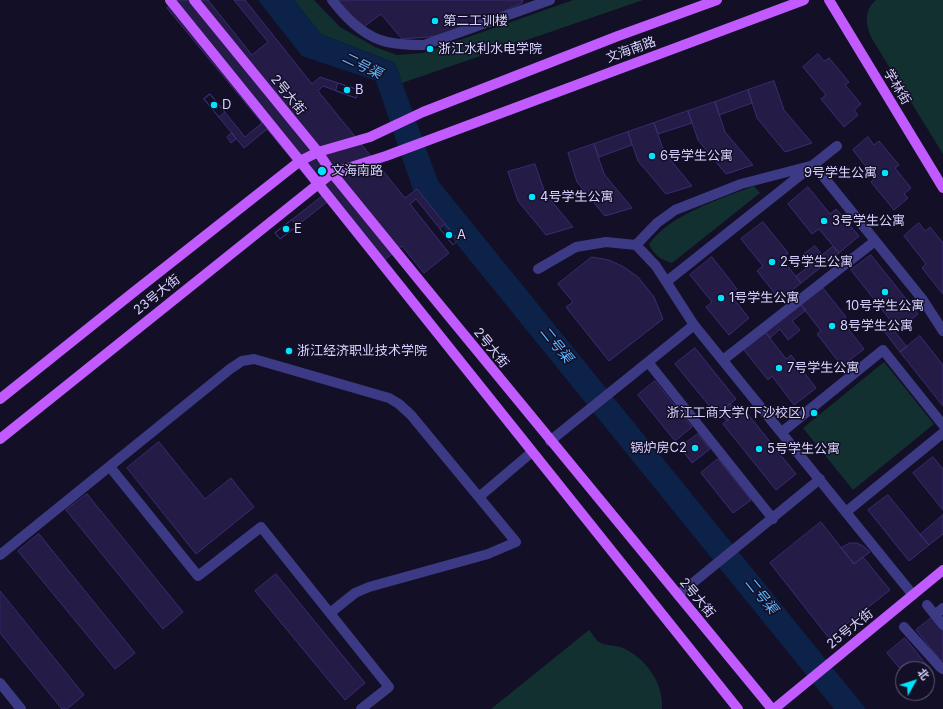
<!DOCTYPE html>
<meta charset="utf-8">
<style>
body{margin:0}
#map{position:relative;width:943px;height:709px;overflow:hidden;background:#130f26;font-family:Inter,"Noto Sans SC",sans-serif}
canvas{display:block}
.north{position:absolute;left:895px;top:661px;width:40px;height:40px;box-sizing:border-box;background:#130f26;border:1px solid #625e7d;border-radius:50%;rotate:51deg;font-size:11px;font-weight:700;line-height:16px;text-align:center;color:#d9d4ff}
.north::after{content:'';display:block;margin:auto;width:14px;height:18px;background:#00e5ff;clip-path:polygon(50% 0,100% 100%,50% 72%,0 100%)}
</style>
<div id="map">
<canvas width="943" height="709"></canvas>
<div class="north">北</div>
</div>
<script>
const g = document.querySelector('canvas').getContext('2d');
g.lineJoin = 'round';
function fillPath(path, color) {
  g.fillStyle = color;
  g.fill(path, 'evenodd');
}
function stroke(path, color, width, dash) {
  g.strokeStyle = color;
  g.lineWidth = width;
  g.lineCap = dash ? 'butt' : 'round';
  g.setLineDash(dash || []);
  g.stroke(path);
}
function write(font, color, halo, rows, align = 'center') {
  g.font = font + ' Inter,"Noto Sans SC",sans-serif';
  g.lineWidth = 3;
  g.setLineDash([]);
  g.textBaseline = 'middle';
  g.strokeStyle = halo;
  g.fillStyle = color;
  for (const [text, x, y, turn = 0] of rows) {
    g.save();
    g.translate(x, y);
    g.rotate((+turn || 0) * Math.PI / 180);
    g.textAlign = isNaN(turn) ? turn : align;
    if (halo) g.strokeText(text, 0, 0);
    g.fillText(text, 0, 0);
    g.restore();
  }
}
const green = new Path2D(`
 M294,0H314L340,27L375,47L397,55L423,53L573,0H643L402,83L395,63L321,34Z
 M876,0H943V154L872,39C866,25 863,11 876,0Z
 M754,186L760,193L672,263C660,259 654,255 649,244C671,214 720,199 754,186Z
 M884,362L934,424L853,490L803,428Z
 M589,630C592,633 596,640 599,642C605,646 614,645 621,647C645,657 664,683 662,709H491Z`);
const water = new Path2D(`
 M258,0H294L321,34L395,63L438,181L866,709H834L413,190L376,81L302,56Z`);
const building = new Path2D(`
 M177,0H208L252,55L268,42L234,0H245L312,84L320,77L359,90L356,98L323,86L318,91L405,198L417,189L458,240L453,245L416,199L410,204L449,253L424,273L402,246L378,265L327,202L280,239L275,233L322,196L267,129L244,148L204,99L210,94L245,137L262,123L167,8Z
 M338,0H523L522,3L462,30L429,37L402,39L381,14L361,29Z
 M818,54L824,61L829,58L849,82L845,85L861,104L854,110L858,115L844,127L821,99L826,95L803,67Z
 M774,81L784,110L812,143L785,152L757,118L748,90Z
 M338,83L359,90L356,98L336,91Z
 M748,90L752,103L719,115L715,102Z
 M210,94L225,112L219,117L204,99Z
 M715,102L725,132L753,165L726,174L698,140L688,111Z
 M688,111L692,123L658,134L654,123Z
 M654,123L664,152L692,186L666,194L638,161L628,132Z
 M628,132L632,145L599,157L594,144Z
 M232,133L236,139L231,143L227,137Z
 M868,137L874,145L879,141L899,165L895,168L911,188L904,194L908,198L894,210L871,182L875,178L853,150Z
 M594,144L604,174L632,208L605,216L577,182L568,153Z
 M535,164L545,193L573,227L546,235L518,201L508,172Z
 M808,187L830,214L836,209L859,236L839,253L819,229L812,234L788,204Z
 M292,220L297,226L280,239L275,233Z
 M763,222L788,253L782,259L801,283L780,300L757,271L763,266L741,239Z
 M919,223L925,231L930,227L943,243V294L922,268L926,264L904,236Z
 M445,224L458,240L453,245L440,229Z
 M815,246L822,255L833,246L839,253L801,283L796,276L811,265L803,255Z
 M871,255L918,314L898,330L851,270Z
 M592,257L609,260L624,267L638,277L654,297L663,319L609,361L566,307L573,302L558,284Z
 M712,257L737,289L730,294L749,318L729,335L706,307L712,302L690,275Z
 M823,288L846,317L842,321L864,349L842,366L817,334L821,331L801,305Z
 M801,305L806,310L792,321L800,330L788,340L780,329L770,338L766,333Z
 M894,323L898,330L895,332L907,347L900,352L884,331Z
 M766,333L786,359L791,355L816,388L794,405L772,376L768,380L744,350Z
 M920,336L943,365V406L900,352Z
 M695,348L736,399L717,415L675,364Z
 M655,381L692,427L675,441L638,395Z
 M730,404L737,413L727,421L720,413Z
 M743,408L796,474L776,490L723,424Z
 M698,434L710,449L692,463L680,447Z
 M159,442L205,499L231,478L254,507L196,554L127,468Z
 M933,457L943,469V510L913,473Z
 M718,459L751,500L733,513L701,473Z
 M87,494L183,612L163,629L66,510Z
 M888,495L929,545L909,561L868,510Z
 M943,515V534L929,545L920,535Z
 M821,522L854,564L863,557L890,590L829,638L770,563Z
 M39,534L135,653L115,669L18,551Z
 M850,543H857L863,546L870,552L854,564L841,548Z
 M276,574L365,683L345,700L255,591Z
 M0,591L84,695L67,709H62L0,633Z
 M934,616L943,628V660L941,661L916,630Z
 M905,638L933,673L927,680V669H903V672L887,653Z`);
const minor = new Path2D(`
 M332,0C345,17 365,37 387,42C400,45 412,45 424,45L550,0
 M636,245L657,223L675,210L741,184L814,165L923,300L943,331
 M538,269L576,247L606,242L636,245L656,266L694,325L913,595
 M666,282L837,146
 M723,360L875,241
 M648,362L773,519
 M782,432L883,350L943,425
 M550,441L694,325
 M110,467L198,576L261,527L389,687L361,709
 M479,497L532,452
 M846,512L943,433
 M0,555L230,369L242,361L254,359L389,398L399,404L411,415L516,542L488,554L369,587L355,593L330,613
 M678,595L820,479
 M927,605L943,625
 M935,615L943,608
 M904,627L940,667L943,669
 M0,683L21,709`);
const major = new Path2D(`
 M170,0L300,161L738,709
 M194,0L318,152L332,173L424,286L772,709
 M829,0L943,188
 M0,399L130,295L300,161L318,152L370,137L423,112L618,36L717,0
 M0,439L332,173L386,156L804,0
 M774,709L943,570`);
const markers = [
 [435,21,4,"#00e5ff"],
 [430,49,4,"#00e5ff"],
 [347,90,4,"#00e5ff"],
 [214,105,4,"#00e5ff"],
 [652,156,4,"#00e5ff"],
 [322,171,5,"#00e5ff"],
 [885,173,4,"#00e5ff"],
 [532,197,4,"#00e5ff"],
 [824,221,4,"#00e5ff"],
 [286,229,4,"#00e5ff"],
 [449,235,4,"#00e5ff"],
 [772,262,4,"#00e5ff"],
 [885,292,4,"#00e5ff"],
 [721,298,4,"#00e5ff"],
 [832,326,4,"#00e5ff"],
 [289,351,4,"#00e5ff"],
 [779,368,4,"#00e5ff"],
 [814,413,4,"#00e5ff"],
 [695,448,4,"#00e5ff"],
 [759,449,4,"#00e5ff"]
];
const poiNames = [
 ["第二工训楼",443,21],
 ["浙江水利水电学院",438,49],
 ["B",355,90],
 ["D",222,105],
 ["6号学生公寓",660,156],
 ["文海南路",331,171],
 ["9号学生公寓",877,173,"right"],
 ["4号学生公寓",540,197],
 ["3号学生公寓",832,221],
 ["E",294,229],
 ["A",457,235],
 ["2号学生公寓",780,262],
 ["1号学生公寓",729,298],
 ["10号学生公寓",885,306,"center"],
 ["8号学生公寓",840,326],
 ["浙江经济职业技术学院",297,351],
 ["7号学生公寓",787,368],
 ["浙江工商大学(下沙校区)",806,413,"right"],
 ["锅炉房C2",687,448,"right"],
 ["5号学生公寓",767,449]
];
const streetNames = [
 ["文海南路",631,50,-20],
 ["学林街",897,87,59],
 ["2号大街",288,95,51],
 ["23号大街",157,295,-39],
 ["2号大街",491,348,51],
 ["2号大街",697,598,50],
 ["25号大街",850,629,-39]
];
const waterNames = [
 ["二号渠",362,66,26],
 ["二号渠",556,345,51],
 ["二号渠",761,596,51]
];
fillPath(green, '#12302f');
fillPath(water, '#0c2248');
fillPath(building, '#241b47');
stroke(building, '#3b2d73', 1);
stroke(minor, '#3d3a85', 10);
stroke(major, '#c25bff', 10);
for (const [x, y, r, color] of markers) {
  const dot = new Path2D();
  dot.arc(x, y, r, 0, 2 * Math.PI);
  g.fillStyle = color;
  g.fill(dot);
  stroke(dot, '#130f26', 1.5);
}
write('13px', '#d9d4ff', '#130f26', poiNames, 'left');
write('13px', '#d9d4ff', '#130f26', streetNames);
write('italic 14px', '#62b6ff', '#130f26', waterNames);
</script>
